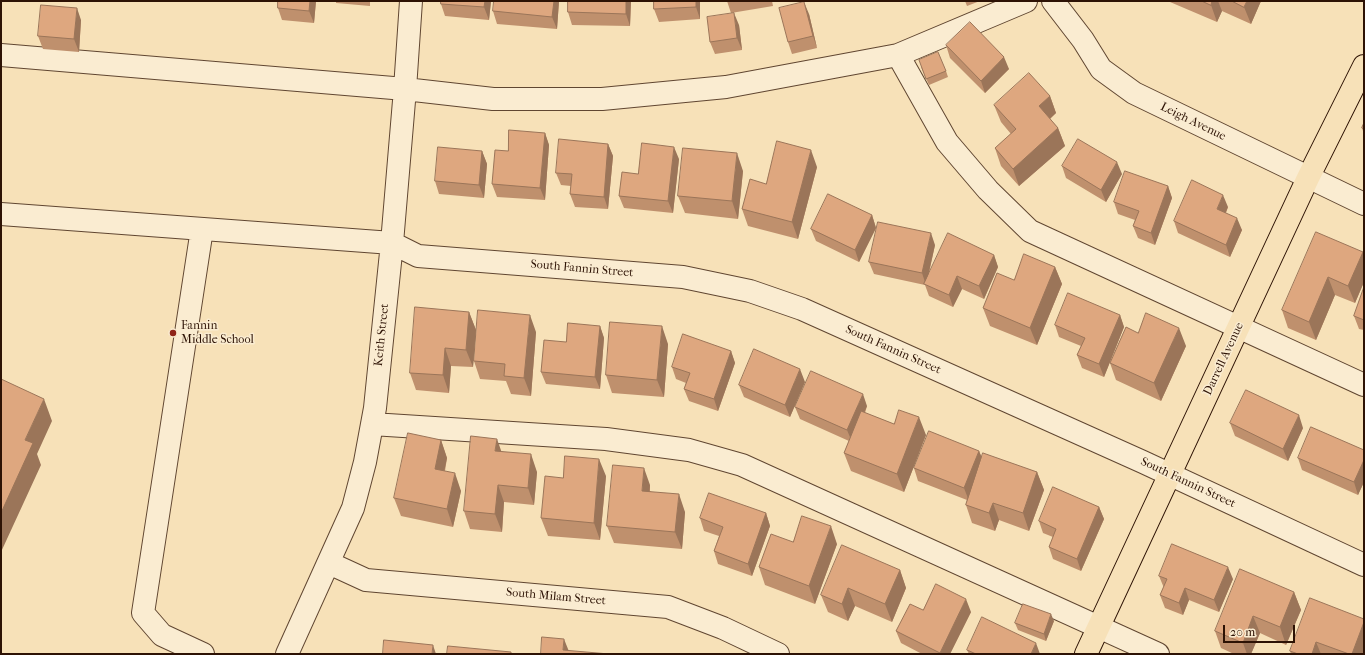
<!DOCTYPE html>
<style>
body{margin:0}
#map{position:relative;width:1365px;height:655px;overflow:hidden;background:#f7e1b8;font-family:"IM FELL French Canon",serif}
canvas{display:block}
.frame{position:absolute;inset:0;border:2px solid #2d1204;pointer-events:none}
.scale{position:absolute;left:1223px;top:625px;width:72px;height:18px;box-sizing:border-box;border:2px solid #2d1204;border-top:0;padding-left:5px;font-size:12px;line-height:14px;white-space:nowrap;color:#2d1204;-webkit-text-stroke:3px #faecd1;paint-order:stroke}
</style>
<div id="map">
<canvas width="1365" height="655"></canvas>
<div class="frame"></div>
<div class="scale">20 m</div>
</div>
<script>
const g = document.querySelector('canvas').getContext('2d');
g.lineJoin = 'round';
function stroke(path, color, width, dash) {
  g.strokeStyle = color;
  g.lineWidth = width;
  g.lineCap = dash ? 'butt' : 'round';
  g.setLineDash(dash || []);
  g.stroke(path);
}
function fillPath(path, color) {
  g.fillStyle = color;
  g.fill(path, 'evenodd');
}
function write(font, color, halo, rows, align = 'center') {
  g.font = font + ' "IM FELL French Canon",serif';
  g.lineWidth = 3;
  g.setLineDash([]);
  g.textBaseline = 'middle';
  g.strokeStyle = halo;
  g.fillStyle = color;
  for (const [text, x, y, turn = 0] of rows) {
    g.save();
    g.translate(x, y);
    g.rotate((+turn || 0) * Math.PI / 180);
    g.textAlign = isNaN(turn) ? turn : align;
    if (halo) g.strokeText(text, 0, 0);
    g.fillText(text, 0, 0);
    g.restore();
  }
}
const minor = new Path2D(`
 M1053,1L1083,40L1101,69L1134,93L1364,204
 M1,55L405,89L493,99H602L726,87L898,55L1026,1
 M898,55L947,142L988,190L1030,231L1364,385
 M1,214L392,243L418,256L683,277L750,291L802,309L1143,462L1364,565
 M202,229L143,613L162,635L203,654
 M372,424L606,439L689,450L742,465L1158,654
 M329,563L366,580L668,607L723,628L778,654
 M287,654L353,508L365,462L375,408L392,243L405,89L411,1`);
const major = new Path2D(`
 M1086,654L1308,178L1364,66`);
const wall = new Path2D(`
 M278,1H316L314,23L282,20L278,8Z
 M336,1H370V6L336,3Z
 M491,1L489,20L445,16L441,4Z
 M559,1L557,29L497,24L493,11Z
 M631,1L630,26L572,25L568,12Z
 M700,1V19L659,22L654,9Z
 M727,1H772L773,6L731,13Z
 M965,1H980L967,6Z
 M1170,1H1261L1251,24L1222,11L1217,22L1170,2Z
 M809,14L817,48L792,54L788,42Z
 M81,20L79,52L43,49L38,36Z
 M739,25L742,50L715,54L710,42Z
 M946,45L1009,69L985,93L950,58Z
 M921,67L946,71L948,77L929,85Z
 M1050,96L1056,113L1050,119L1058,128L1065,146L1019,186L1001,166L995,148L1011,134L1001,122L994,105Z
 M1364,123V134L1362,128Z
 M545,133L549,145L545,200L497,197L492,184L508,151Z
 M608,144L613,156L608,209L575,207L570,194L571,186L561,185L556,173Z
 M482,151L487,164L484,198L439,194L435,181Z
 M679,159L673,213L624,208L619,196L638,174Z
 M1062,166L1122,174L1106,202L1066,178Z
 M817,167L798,239L748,226L742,209L766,184Z
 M743,171L738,219L685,213L678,196Z
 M1168,186L1172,198L1155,245L1138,238L1133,226L1135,220L1118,214L1114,202Z
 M1228,207L1226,213L1242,230L1230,257L1178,233L1174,221Z
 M872,215L876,228L859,262L816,241L811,229Z
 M935,245L929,273L994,255L998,267L984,299L962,289L953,307L929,296L925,285L874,274L869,262Z
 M1363,252L1364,255V282L1355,303L1335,295L1316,340L1288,328L1282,310Z
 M1055,267L1062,284L1037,345L990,326L983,308L1014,280Z
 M1364,287V330L1359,329L1354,316Z
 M469,312L476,330L473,367L451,366L449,393L416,390L410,373Z
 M1120,315L1124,327L1104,377L1082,368L1077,355L1081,346L1059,337L1055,325Z
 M600,326L604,338L600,389L546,384L541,372L566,342Z
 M536,332L531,396L511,394L506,381L480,379L474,361Z
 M1138,333L1186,346L1161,401L1116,380L1110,363Z
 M668,344L664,397L612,393L606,375Z
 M731,351L735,363L718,411L689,401L684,389L686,383L676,379L672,367Z
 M805,382L790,417L744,397L739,385Z
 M867,406L865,413L894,424L926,435L904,492L851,471L844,453L849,441L800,419L795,407Z
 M1230,423L1303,428L1288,461L1235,436Z
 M441,440L447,458L445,471L461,491L453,527L401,516L394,498Z
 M1364,450V482L1358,495L1302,470L1298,458Z
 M502,451L537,472L534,505L504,502L502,532L470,529L464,511Z
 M979,451L982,458L1037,472L1044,490L1029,531L999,520L995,531L972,523L966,505L967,500L918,481L914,468Z
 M606,476L600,540L548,536L541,518Z
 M650,485V491L685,512L682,549L614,543L607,526Z
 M1099,507L1104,519L1081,571L1053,559L1049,547L1053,537L1043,533L1039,521Z
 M766,513L770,526L752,576L718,564L714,551L719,536L704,531L700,518Z
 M793,542L837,544L815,604L765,585L759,567Z
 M900,570L906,588L892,622L855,606L848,621L828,612L821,595Z
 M1159,576L1233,579L1219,612L1189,600L1183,615L1165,608L1160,595L1164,588Z
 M1294,592L1301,610L1286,645L1260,633L1251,654H1234L1221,648L1215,631Z
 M923,610L971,612L950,654H922L901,643L896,631Z
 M1364,619V654H1291L1290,651Z
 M1054,621L1046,641L1018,630L1015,623Z
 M967,650L1040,654H969Z`);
const shadedWall = new Path2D(`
 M310,1H316L314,23L309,11Z
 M485,1H491L489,20L484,7Z
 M554,1H559L557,29L552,17Z
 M626,1H631L630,26L626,14Z
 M696,1H700V19L696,7Z
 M1212,1H1218L1222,11L1217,22L1211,5Z
 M1247,1H1261L1251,24L1244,7Z
 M804,2L809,14L817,48L813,36Z
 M77,8L81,20L79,52L74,39Z
 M734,13L739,25L742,50L737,38Z
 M1004,57L1009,69L985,93L981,81Z
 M1050,96L1056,113L1045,123L1039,106Z
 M1058,128L1065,146L1019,186L1013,169Z
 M545,133L549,145L545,200L540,188Z
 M608,144L613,156L608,209L604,197Z
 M674,147L679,159L673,213L668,201Z
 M811,150L817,167L798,239L792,222Z
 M482,151L487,164L484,198L479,185Z
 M737,153L743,171L738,219L732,201Z
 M1117,162L1122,174L1106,202L1101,190Z
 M1168,186L1172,198L1155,245L1151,233Z
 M1223,195L1228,207L1222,221L1217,209Z
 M872,215L876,228L859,262L855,250Z
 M1237,218L1242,230L1230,257L1226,245Z
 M931,233L935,245L926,285L922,273Z
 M1363,252L1364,255V282L1355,303L1348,286Z
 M994,255L998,267L984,299L979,286Z
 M1055,267L1062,284L1037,345L1030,328Z
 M957,276L962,289L953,307L949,295Z
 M1328,277L1335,295L1316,340L1309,322Z
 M469,312L476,330L473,367L466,350Z
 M530,315L536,332L531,396L524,378Z
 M1120,315L1124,327L1104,377L1099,364Z
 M600,326L604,338L600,389L595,377Z
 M662,326L668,344L664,397L657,380Z
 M1179,328L1186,346L1161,401L1154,383Z
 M445,348L451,366L449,393L443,375Z
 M731,351L735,363L718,411L714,399Z
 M800,369L805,382L790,417L785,405Z
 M863,394L867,406L852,442L847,430Z
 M44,399L52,421L37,454L41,465L1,552V513L25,440Z
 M1299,415L1303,428L1288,461L1283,449Z
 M919,417L926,435L904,492L897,474Z
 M497,439L503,456L495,451Z
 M441,440L447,458L441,487L435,469Z
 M979,451L984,463L969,501L964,488Z
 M531,454L537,472L534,505L528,488Z
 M599,459L606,476L600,540L594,523Z
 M1364,460V482L1358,495L1354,482Z
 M644,468L650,485L648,508L642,491Z
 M1037,472L1044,490L1029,531L1023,513Z
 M455,473L461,491L453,527L447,509Z
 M498,485L504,502L502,532L495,514Z
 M679,494L685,512L682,549L675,532Z
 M993,503L999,520L995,531L989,513Z
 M1099,507L1104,519L1081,571L1077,559Z
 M766,513L770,526L752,576L748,564Z
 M831,526L837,544L815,604L809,586Z
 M1228,567L1233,579L1219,612L1214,600Z
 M900,570L906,588L892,622L885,604Z
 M848,588L855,606L848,621L842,604Z
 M1185,588L1189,600L1183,615L1179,603Z
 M1294,592L1301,610L1286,645L1280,627Z
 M966,599L971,612L950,654H940V653Z
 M1051,614L1054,621L1046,641L1044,634Z
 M1253,616L1260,633L1251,654H1247L1243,643Z
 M1364,622V654H1352Z
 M564,639L570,654L563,650Z
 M1316,642L1321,654H1312Z
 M1036,643L1040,654H1031Z
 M433,645L436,654H432Z`);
const building = new Path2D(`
 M278,1H310L309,11L278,8Z
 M441,1H485L484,7L441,4Z
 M494,1H554L552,17L493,11Z
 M568,1H626V14L568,12Z
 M654,1H696V7L654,9Z
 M1202,1H1212L1211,5Z
 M1232,1H1247L1244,7Z
 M804,2L813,36L788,42L779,8Z
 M41,5L77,8L74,39L38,36Z
 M734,13L737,38L710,42L707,17Z
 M970,22L1004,57L981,81L946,45Z
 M938,52L946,71L926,79L919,60Z
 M1029,73L1050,96L1039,106L1058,128L1013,169L995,148L1016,129L994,105Z
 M1364,123V129L1362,128Z
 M509,130L545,133L540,188L492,184L495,150L508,151Z
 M559,139L608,144L604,197L570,194L572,174L556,173Z
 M1078,139L1117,162L1101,190L1062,166Z
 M777,141L811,150L792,222L742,209L750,179L766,184Z
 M642,143L674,147L668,201L619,196L622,172L638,174Z
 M438,147L482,151L479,185L435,181Z
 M683,148L737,153L732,201L678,196Z
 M1125,171L1168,186L1151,233L1133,226L1139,211L1114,202Z
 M1192,180L1223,195L1217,209L1237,218L1226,245L1174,221Z
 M828,194L872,215L855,250L811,229Z
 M878,222L931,233L922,273L869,262Z
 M1316,232L1363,252L1348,286L1328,277L1309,322L1282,310Z
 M948,233L994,255L979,286L957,276L949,295L924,284Z
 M1024,254L1055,267L1030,328L983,308L997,273L1014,280Z
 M1364,287V320L1354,316Z
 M1068,293L1120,315L1099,364L1077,355L1085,338L1055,325Z
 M415,307L469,312L466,350L445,348L443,375L410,373Z
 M478,310L530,315L524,378L504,376L505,364L474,361Z
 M1146,313L1179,328L1154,383L1110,363L1126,327L1138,333Z
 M610,322L662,326L657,380L606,375Z
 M568,323L600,326L595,377L541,372L544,340L566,342Z
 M683,334L731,351L714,399L684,389L690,373L672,367Z
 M754,349L800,369L785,405L739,385Z
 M811,371L863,394L847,430L795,407Z
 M1,379L44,399L25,440L33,443L1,513Z
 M1246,390L1299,415L1283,449L1230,423Z
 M899,410L919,417L897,474L844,453L861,411L894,424Z
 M1311,427L1364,450V460L1354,482L1298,458Z
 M929,431L979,451L964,488L914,468Z
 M408,433L441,440L435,469L455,473L447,509L394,498Z
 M471,436L497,439L495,451L531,454L528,488L498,485L495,514L464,511Z
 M983,453L1037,472L1023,513L993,503L989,513L966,505Z
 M565,456L599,459L594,523L541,518L545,476L563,478Z
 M613,465L644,468L642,491L679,494L675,532L607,526Z
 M1053,487L1099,507L1077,559L1049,547L1056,529L1039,521Z
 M709,493L766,513L748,564L714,551L723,527L700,518Z
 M802,516L831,526L809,586L759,567L771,534L793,542Z
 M1172,544L1228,567L1214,600L1185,588L1179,603L1160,595L1167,579L1159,576Z
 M842,545L900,570L885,604L848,588L842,604L821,595Z
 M1240,569L1294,592L1280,627L1253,616L1243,643L1215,631Z
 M936,584L966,599L940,653L896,631L910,604L923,610Z
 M1310,598L1364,619V622L1352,654H1349L1316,642L1312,654H1298L1290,651Z
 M1023,604L1051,614L1044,634L1015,623Z
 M982,617L1036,643L1031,654H976L967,650Z
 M542,637L564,639L563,650L609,654H541Z
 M384,640L433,645L432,654H383Z
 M448,646L511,652V654H447Z`);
const markers = [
 [173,333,4,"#8f2418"]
];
const streetNames = [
 ["Leigh Avenue",1193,122,26],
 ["South Fannin Street",582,269,5],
 ["Keith Street",382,335,-84],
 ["South Fannin Street",893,350,24],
 ["Darrell Avenue",1224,359,-65],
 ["South Fannin Street",1188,483,25],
 ["South Milam Street",556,597,5]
];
const poiNames = [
 ["Fannin",181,326],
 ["Middle School",181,340]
];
stroke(minor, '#604631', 24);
stroke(major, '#2d1204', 24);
stroke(minor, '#faecd1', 22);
stroke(major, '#f7e1b8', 22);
fillPath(wall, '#bf906d');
fillPath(shadedWall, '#9b7559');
fillPath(building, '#dea77f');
stroke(building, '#9b7559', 1);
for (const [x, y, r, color] of markers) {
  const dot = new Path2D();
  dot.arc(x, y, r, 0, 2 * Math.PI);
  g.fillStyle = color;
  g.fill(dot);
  stroke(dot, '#faecd1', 1.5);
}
write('12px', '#2d1204', '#faecd1', streetNames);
write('12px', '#2d1204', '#faecd1', poiNames, 'left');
</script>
